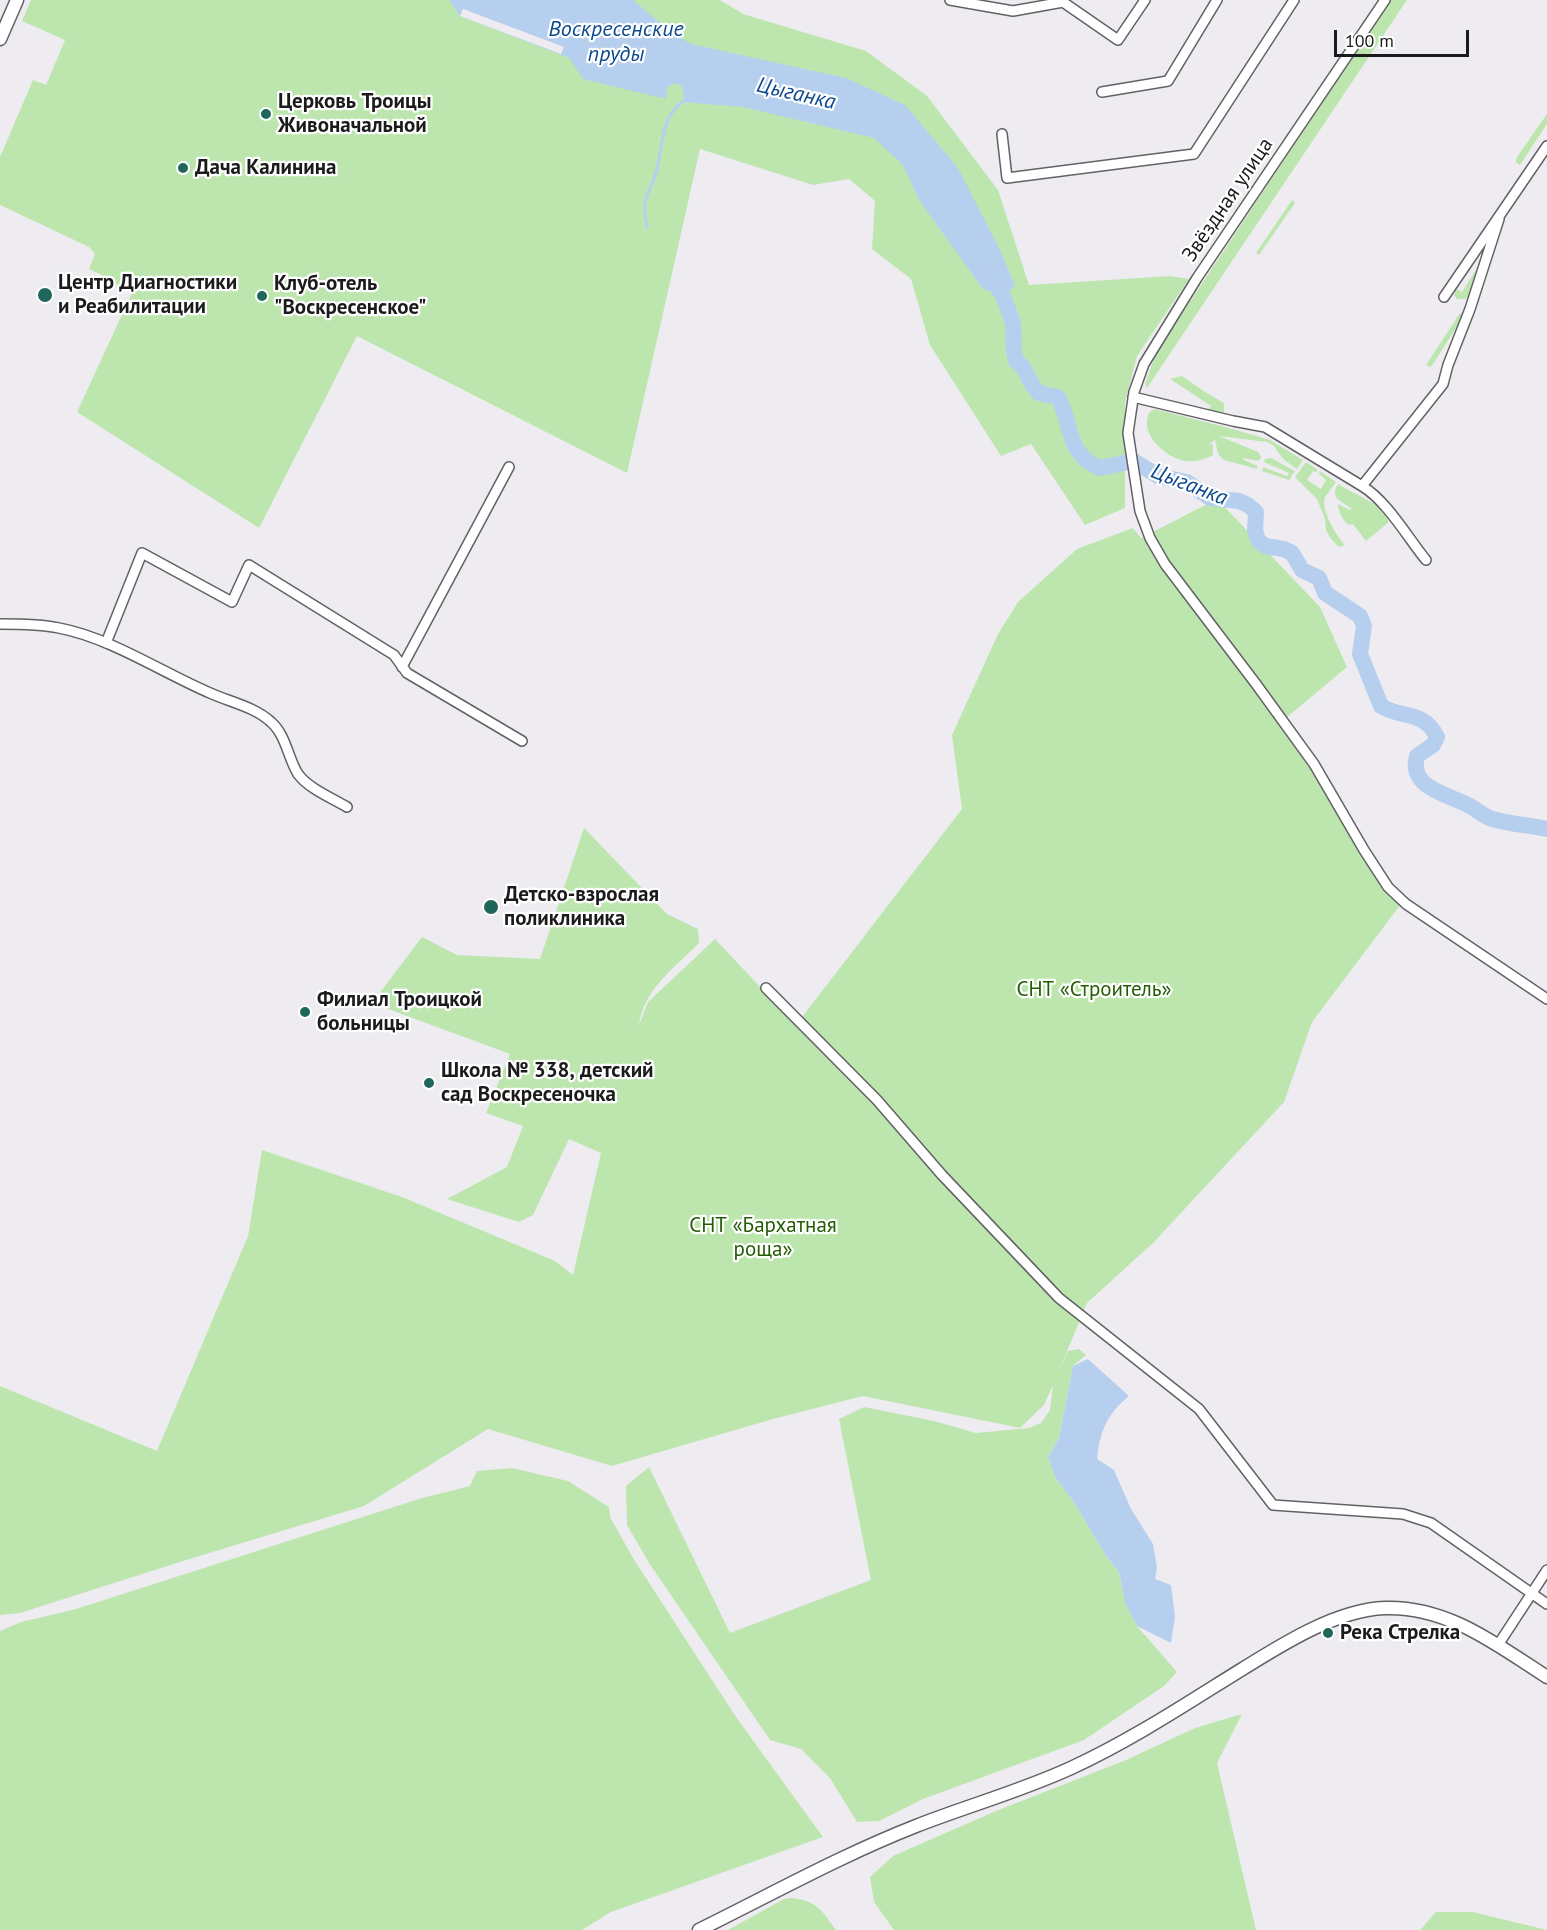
<!DOCTYPE html>
<meta charset="utf-8">
<style>
body{margin:0}
#map{position:relative;width:1547px;height:1930px;overflow:hidden;background:#eeecf1;font-family:"PT Sans",sans-serif}
canvas{display:block}
.scale{position:absolute;left:1334px;top:30px;width:135px;height:27px;box-sizing:border-box;border:3px solid #1b1b1c;border-top:0;padding-left:8px;font-size:18px;line-height:21px;white-space:nowrap;color:#1b1b1c;-webkit-text-stroke:4px #fff;paint-order:stroke}
</style>
<div id="map">
<canvas width="1547" height="1930"></canvas>
<div class="scale">100 m</div>
</div>
<script>
const g = document.querySelector('canvas').getContext('2d');
g.lineJoin = 'round';
function fillPath(path, color) {
  g.fillStyle = color;
  g.fill(path, 'evenodd');
}
function stroke(path, color, width, dash) {
  g.strokeStyle = color;
  g.lineWidth = width;
  g.lineCap = dash ? 'butt' : 'round';
  g.setLineDash(dash || []);
  g.stroke(path);
}
function write(font, color, halo, rows, align = 'center') {
  g.font = font + ' "PT Sans",sans-serif';
  g.lineWidth = 4.5;
  g.setLineDash([]);
  g.textBaseline = 'middle';
  g.strokeStyle = halo;
  g.fillStyle = color;
  for (const [text, x, y, turn = 0] of rows) {
    g.save();
    g.translate(x, y);
    g.rotate((+turn || 0) * Math.PI / 180);
    g.textAlign = isNaN(turn) ? turn : align;
    if (halo) g.strokeText(text, 0, 0);
    g.fillText(text, 0, 0);
    g.restore();
  }
}
const green = new Path2D(`
 M31,0H720L743,14L866,51L927,96L998,190L1029,285L1170,276L1189,279L1137,356L1125,403V508L1085,525L1031,444L1001,456L930,345L911,279L872,249L875,201L849,179L813,185L700,149L627,473L357,336L259,528L77,412L132,293L101,278L102,275L89,269L95,254L89,247L0,205V157L33,80L46,85L65,40L22,21Z
 M1390,0H1407L1147,388L1145,384L1156,353Z
 M1547,114V124L1520,165L1516,162L1517,157Z
 M1292,200L1295,203L1259,255L1256,253Z
 M1479,265L1469,297L1465,299H1457L1454,295L1456,289L1462,292Z
 M1460,313L1463,315L1460,322L1431,367L1426,365Z
 M1182,376L1205,392L1224,403V412L1220,414L1208,410L1211,406L1170,379Z
 M1154,409L1229,428L1270,440L1303,460L1297,469L1283,459L1273,445L1267,442L1219,436L1258,452L1261,457L1259,461L1243,458L1244,460L1258,466L1257,469L1224,460L1218,454L1215,440L1209,445L1213,444V455C1190,468 1169,460 1153,440C1147,431 1145,423 1149,413Z
 M1271,458L1295,471L1289,480L1262,471L1263,467L1287,476L1289,473L1264,462L1265,459Z
 M1306,462L1318,470L1316,472L1313,471L1307,480L1321,489L1326,480L1319,474L1320,471L1336,482C1333,487 1328,492 1325,497C1320,509 1337,537 1345,545L1339,547L1331,539L1326,530L1325,519L1317,499L1295,477Z
 M1338,484C1355,495 1382,503 1389,522L1366,541L1353,524L1349,525C1343,521 1338,511 1338,504L1350,510L1352,509C1342,501 1329,499 1338,484Z
 M1217,499L1320,607L1347,667L1280,723L1404,900L1312,1022L1284,1102L1153,1243L1087,1303L1058,1373L1068,1351L1079,1349L1086,1355L1073,1366L1059,1438L1048,1457L1055,1477L1075,1504L1106,1556L1119,1572L1125,1603L1137,1626L1177,1672L1164,1686L1084,1740L923,1799L879,1821L857,1822L830,1778L801,1749L770,1740L649,1563L627,1525L626,1486L649,1467L730,1633L871,1580L839,1419L864,1407L934,1421L976,1433L1029,1428L1041,1423L1050,1410L1053,1385L1044,1405L1020,1428L863,1396L773,1419L612,1466L488,1429L364,1506L183,1561L20,1613L0,1615V1386L157,1451L248,1236L262,1150L402,1197L555,1261L573,1275L601,1153L569,1139L533,1215L519,1222L447,1199L507,1167L523,1126L486,1113L510,1054L372,1003L422,937L457,955L540,959L584,828L667,914L698,929L699,943C675,967 644,989 639,1025L648,1002L715,939L796,1025L962,809L952,735L998,634L1018,602L1077,549L1133,528L1141,538Z
 M512,1468L568,1481L609,1507L610,1517L633,1558L736,1717L823,1837L611,1912L582,1930H0V1631L21,1622L76,1609L422,1498L470,1486L477,1471Z
 M1242,1714L1217,1763L1256,1930H894L874,1902L870,1877L893,1856L996,1811L1126,1760L1195,1728Z
 M790,1898C817,1900 821,1910 836,1930H728L784,1899Z
 M1436,1912H1473L1547,1930H1420Z`);
const water = new Path2D(`
 M449,0H633L666,28L691,44L846,78L905,105L958,168L1002,254L1015,286L1003,296L983,289L919,200L903,165L874,138L743,107L682,102L684,95L682,86L674,83L667,88L666,99L583,79L569,58L460,16Z
 M1088,1359L1129,1396C1107,1414 1100,1431 1097,1459L1114,1470L1131,1509L1153,1544L1157,1568L1155,1579L1171,1585L1175,1617L1171,1643L1137,1626L1125,1603L1119,1572L1106,1556L1075,1504L1055,1477L1048,1457L1059,1438L1073,1366Z`);
const pier = new Path2D(`
 M463,9L564,47L561,54L460,16Z`);
const stream = new Path2D(`
 M647,227C646,220 644,211 645,204C646,193 654,183 656,172C663,149 660,118 682,102`);
const river = new Path2D(`
 M991,277L1003,296L1013,323L1014,352L1016,361L1023,367L1033,386L1039,393L1058,397C1073,425 1065,453 1100,468L1134,461L1158,476L1187,482L1210,498L1239,501L1248,505L1256,512L1255,530L1258,540L1265,546L1284,549L1292,553L1302,570L1319,578L1325,593L1360,616L1364,626L1360,654L1381,706C1402,719 1424,710 1437,737L1433,745L1417,756C1408,788 1447,794 1468,805C1476,809 1483,816 1492,819C1509,824 1529,825 1547,829`);
const minor = new Path2D(`
 M950,0L1013,11L1063,2L1118,40L1145,0
 M1385,0L1197,278L1144,364L1134,392L1128,433L1140,511L1150,538L1165,564L1256,684L1314,764L1364,850L1388,887L1406,904L1547,999
 M1102,92L1168,81L1217,0
 M1002,134L1007,178L1194,154L1294,0
 M1444,297L1547,146
 M1133,397L1233,421L1265,427L1362,486L1443,384L1448,365L1470,309L1499,219
 M1362,486C1387,501 1408,538 1426,560
 M0,624C20,624 40,624 59,628C111,638 161,672 210,693C230,702 255,707 271,722C286,735 288,758 298,774C309,789 332,798 347,807
 M106,643L142,553L232,602L249,565L394,655L407,673L522,741
 M402,667L509,467
 M766,988L877,1100L942,1175L1059,1298L1199,1409L1273,1505L1403,1514L1431,1523L1547,1604
 M1498,1645L1547,1570`);
const major = new Path2D(`
 M0,39L17,0
 M699,1930C770,1895 842,1855 916,1826C967,1806 1021,1791 1071,1768C1121,1745 1169,1715 1215,1686C1263,1657 1328,1610 1385,1608C1448,1606 1497,1645 1547,1677`);
const markers = [
 [266,114,6,"#20675b"],
 [183,168,6,"#20675b"],
 [45,295,8,"#20675b"],
 [262,296,6,"#20675b"],
 [491,907,8,"#20675b"],
 [305,1012,6,"#20675b"],
 [429,1083,6,"#20675b"],
 [1328,1633,6,"#20675b"]
];
const poiNames = [
 ["Церковь Троицы",278,102],
 ["Живоначальной",278,126],
 ["Дача Калинина",195,168],
 ["Центр Диагностики",58,283],
 ["и Реабилитации",58,307],
 ["Клуб-отель",274,284],
 ["\"Воскресенское\"",274,308],
 ["Детско-взрослая",504,895],
 ["поликлиника",504,919],
 ["Филиал Троицкой",317,1000],
 ["больницы",317,1024],
 ["Школа № 338, детский",441,1071],
 ["сад Воскресеночка",441,1095],
 ["Река Стрелка",1340,1633]
];
const streetNames = [
 ["Звёздная улица",1228,200,-56]
];
const parkNames = [
 ["СНТ «Строитель»",1094,990],
 ["СНТ «Бархатная",763,1226],
 ["роща»",763,1250]
];
const waterNames = [
 ["Воскресенские",616,30],
 ["пруды",616,55],
 ["Цыганка",796,94,13],
 ["Цыганка",1189,485,21]
];
fillPath(green, '#bde6af');
fillPath(water, '#b7cfef');
fillPath(pier, '#eeecf1');
stroke(stream, '#b7cfef', 3);
stroke(river, '#b7cfef', 16);
stroke(minor, '#636166', 12);
stroke(major, '#636166', 15);
stroke(minor, '#fff', 9);
stroke(major, '#fff', 12);
for (const [x, y, r, color] of markers) {
  const dot = new Path2D();
  dot.arc(x, y, r, 0, 2 * Math.PI);
  g.fillStyle = color;
  g.fill(dot);
  stroke(dot, '#fff', 2);
}
write('bold 21px', '#1b1b1c', '#fff', poiNames, 'left');
write('21px', '#1b1b1c', '#fff', streetNames);
write('21px', '#245c04', '#fff', parkNames);
write('italic 22px', '#0d498d', '#fff', waterNames);
</script>
